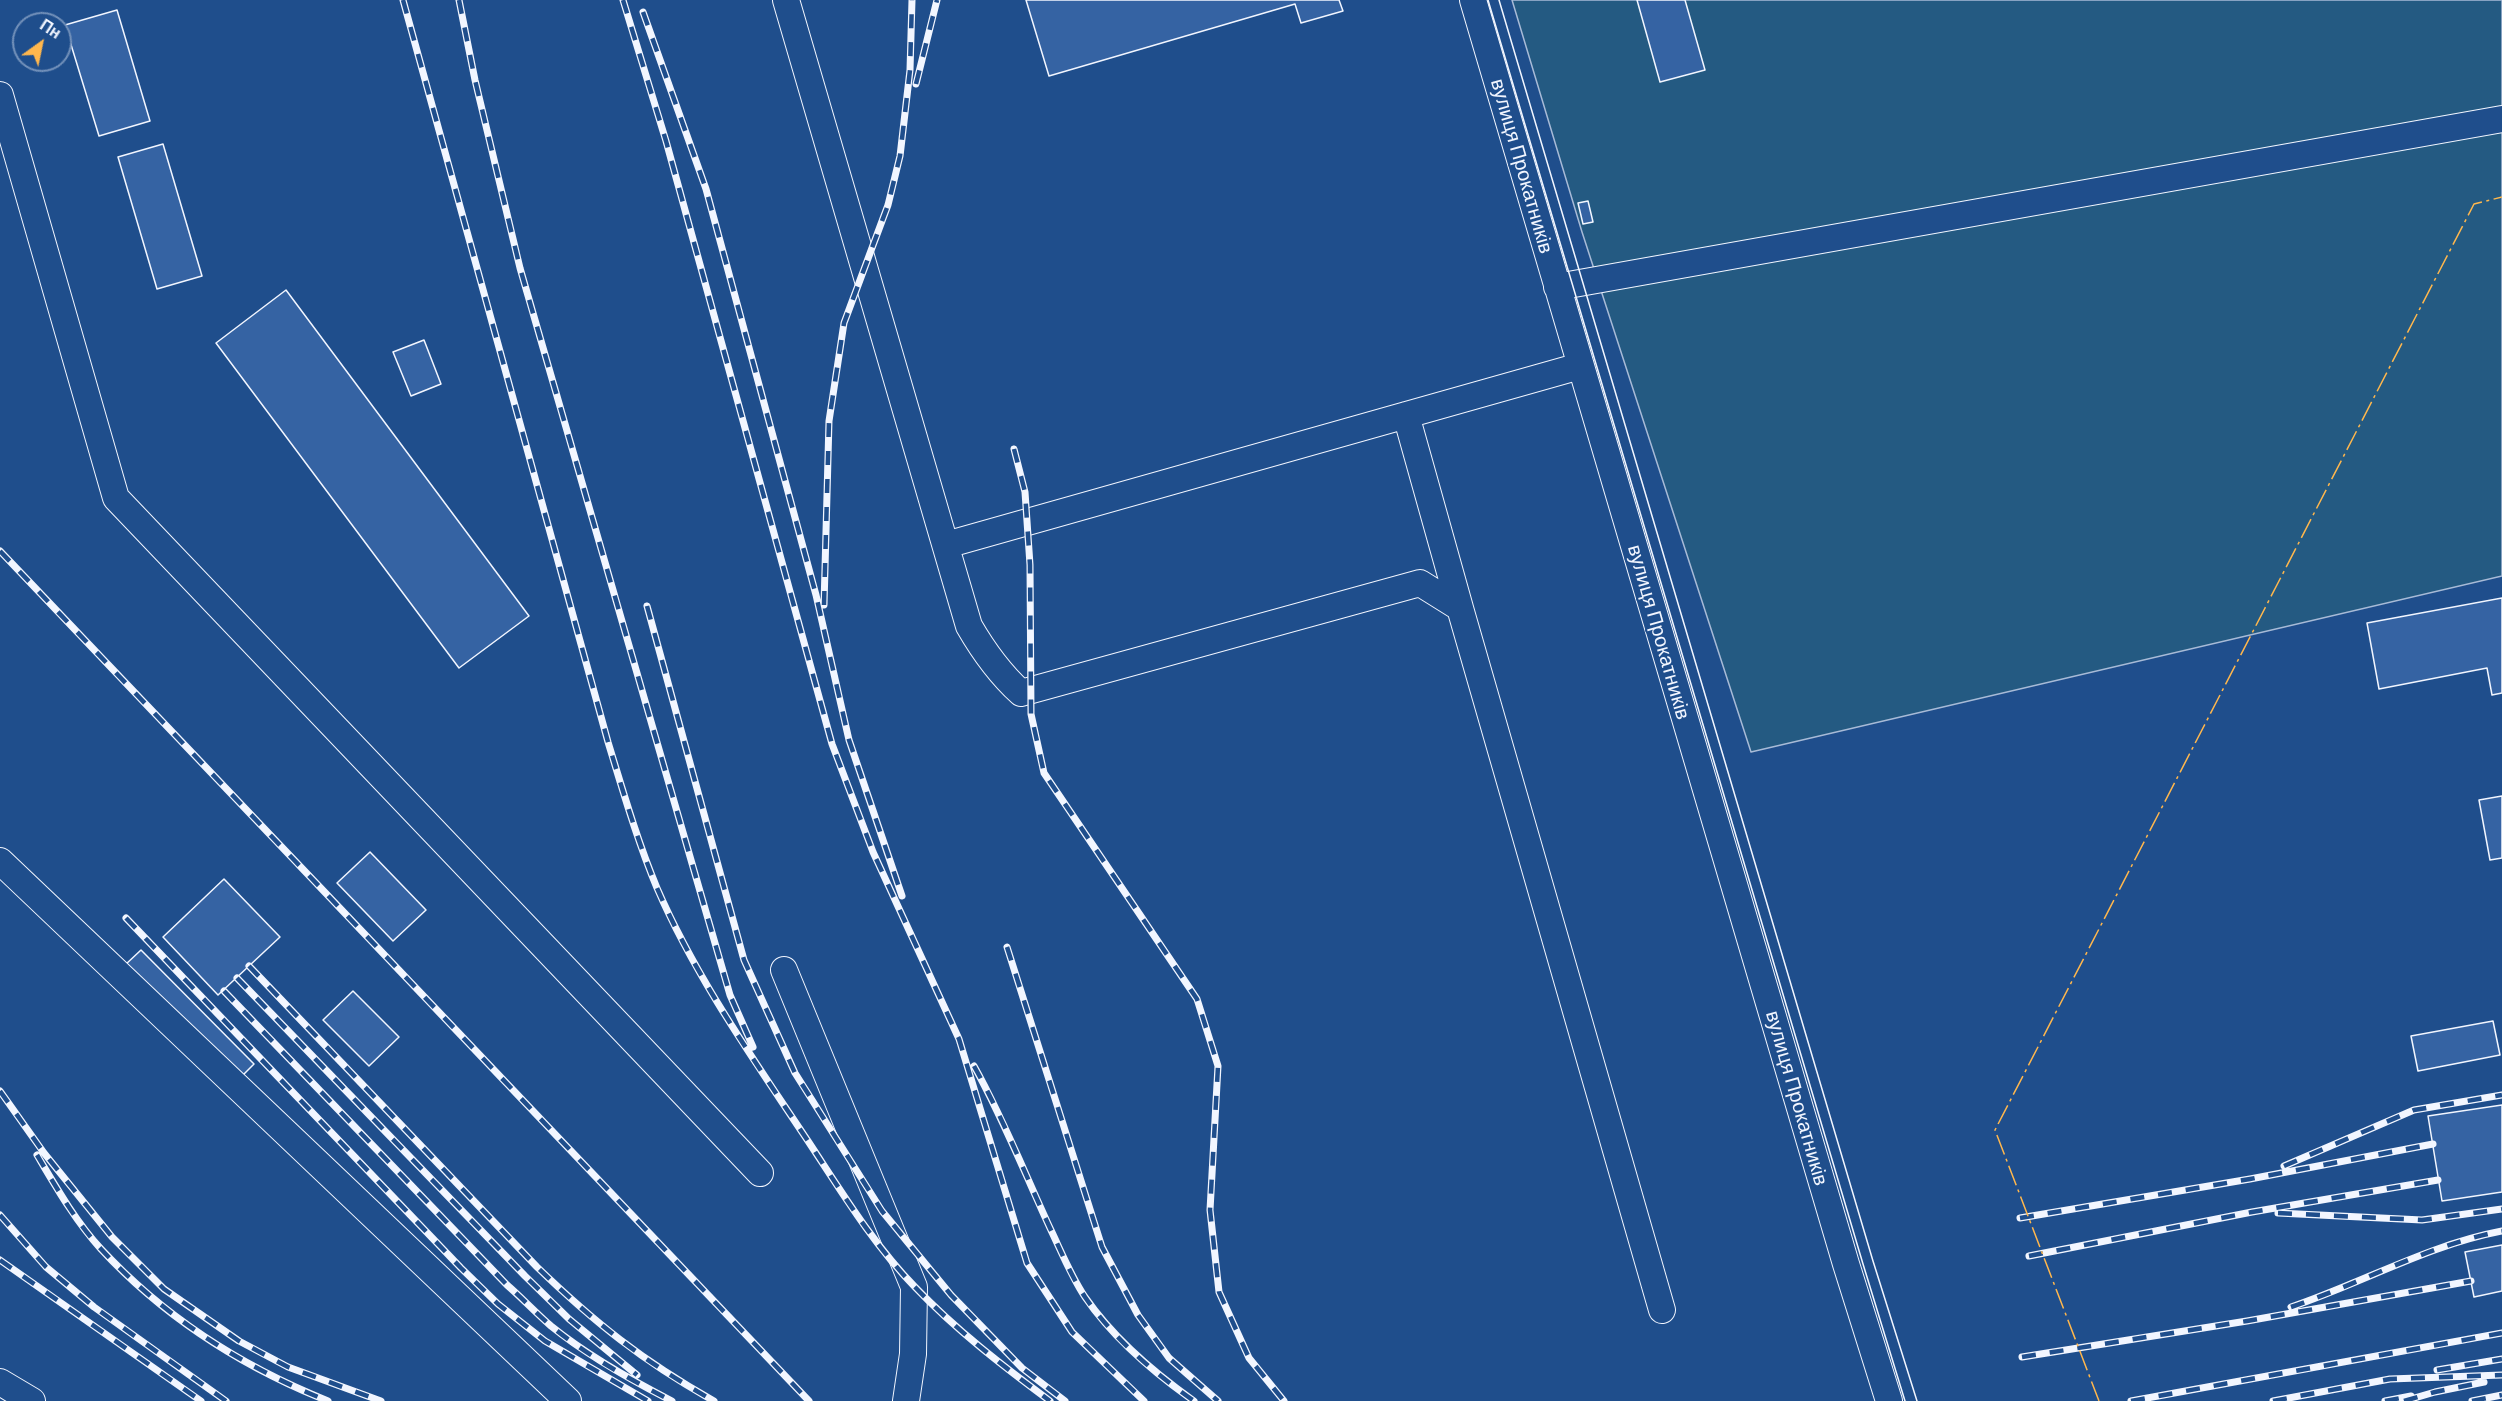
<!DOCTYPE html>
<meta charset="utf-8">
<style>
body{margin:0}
#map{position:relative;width:2502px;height:1401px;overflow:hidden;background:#1f4e8c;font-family:Barlow,sans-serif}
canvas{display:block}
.north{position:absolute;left:12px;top:12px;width:60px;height:60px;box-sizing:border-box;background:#1f4e8c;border:2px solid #7391ba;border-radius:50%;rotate:33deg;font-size:16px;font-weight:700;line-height:24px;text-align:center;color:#f2f6ff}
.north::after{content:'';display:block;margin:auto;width:21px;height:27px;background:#ffb74d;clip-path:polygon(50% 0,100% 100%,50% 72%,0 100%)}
</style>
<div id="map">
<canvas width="2502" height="1401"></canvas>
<div class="north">Пн</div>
</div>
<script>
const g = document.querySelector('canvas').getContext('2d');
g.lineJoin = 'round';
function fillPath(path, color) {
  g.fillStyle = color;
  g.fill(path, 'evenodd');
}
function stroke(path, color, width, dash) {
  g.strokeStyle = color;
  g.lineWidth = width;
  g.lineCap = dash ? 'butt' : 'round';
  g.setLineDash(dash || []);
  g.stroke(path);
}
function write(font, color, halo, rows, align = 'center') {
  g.font = font + ' Barlow,sans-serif';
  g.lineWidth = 4.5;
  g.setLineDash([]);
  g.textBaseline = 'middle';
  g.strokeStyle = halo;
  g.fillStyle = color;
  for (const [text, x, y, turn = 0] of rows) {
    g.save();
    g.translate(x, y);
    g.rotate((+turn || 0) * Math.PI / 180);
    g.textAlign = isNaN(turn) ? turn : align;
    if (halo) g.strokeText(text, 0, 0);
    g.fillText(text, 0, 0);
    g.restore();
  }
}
const green = new Path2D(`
 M1512,0H2502V576L1751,752L1582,232Z`);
const building = new Path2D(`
 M1026,0H1339L1343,11L1301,23L1295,4L1049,76Z
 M1637,0H1685L1705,70L1660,82Z
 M117,10L150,121L99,136L65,25Z
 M163,144L202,276L157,289L118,157Z
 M1588,201L1593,222L1583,224L1578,203Z
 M286,290L529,616L459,668L216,343Z
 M424,340L441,384L411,396L393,352Z
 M2502,598V693L2492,695L2487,668L2379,689L2367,623Z
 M2502,796V858L2490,860L2479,800Z
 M370,852L426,910L393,941L337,883Z
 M224,879L280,937L218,995L163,937Z
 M141,950L254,1064L239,1079L125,965Z
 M353,991L399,1037L369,1066L323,1020Z
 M2493,1021L2500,1055L2418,1071L2411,1036Z
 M2502,1105V1192L2442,1201L2428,1116Z
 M2502,1245V1291L2474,1297L2465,1252Z`);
const minor = new Path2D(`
 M786,0L969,626C984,652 999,673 1021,693L1420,583L1460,608L1662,1310
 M1473,0L1846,1264L1889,1401
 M0,95L116,498L760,1173
 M1557,287L2502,119
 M1406,415L1460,608
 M946,545L1580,366
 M0,861L568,1401
 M784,970L914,1287L913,1354L906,1401
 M0,1382L32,1401`);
const tram = new Path2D(`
 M1488,0L1863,1264L1905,1401
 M1499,0L1873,1261L1917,1401`);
const rail = new Path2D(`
 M403,0L608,742C623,791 637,840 657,888C696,978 754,1060 808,1141C841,1191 873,1244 915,1287C956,1330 1003,1366 1050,1401
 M459,0L475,80L520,268L730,995L753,1047
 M623,0L666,141L832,744L873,852L959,1039L1027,1263L1072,1332L1144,1401
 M643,12L706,189L816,595L849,740L902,896
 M916,84L937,0
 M1014,449L1025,492L1030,565L1031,714L1044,773L1197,999L1218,1066L1210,1210L1219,1292L1249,1358L1284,1401
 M0,551L809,1401
 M824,605L829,421L844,323L888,205L900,156L910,70L912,0
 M647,606L744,960L795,1073L882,1211L951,1295L1022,1368L1065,1401
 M126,918L461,1268L498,1304L545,1341L648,1401
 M1007,947L1102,1247L1138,1315L1169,1358L1218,1401
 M249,966L537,1267C595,1323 643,1361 714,1401
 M237,978L525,1276L569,1319L637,1375
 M224,991L507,1285C522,1298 536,1313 551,1326C588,1356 629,1379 672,1401
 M974,1066C1003,1118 1025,1174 1050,1228C1061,1251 1071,1276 1085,1297C1114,1339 1153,1372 1194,1401
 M0,1091L44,1153L112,1237L164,1289L239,1341L288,1367L381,1401
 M37,1155C56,1187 76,1222 101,1249C164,1317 243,1367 328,1401
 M2284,1166L2414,1110L2502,1095
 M2278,1213L2422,1220L2502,1209
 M0,1215L46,1267L94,1307L226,1401
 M2020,1218L2250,1179L2433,1144
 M2029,1256L2252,1212L2438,1180
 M0,1260L201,1401
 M2291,1307C2362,1283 2428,1245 2502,1231
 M2022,1357L2247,1321L2471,1281
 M2437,1370L2502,1359
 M2131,1401L2502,1333
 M2273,1401L2390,1379L2502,1375
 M2385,1401L2411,1396
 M2404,1401L2435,1392L2484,1382
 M2472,1401L2502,1395`);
const power = new Path2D(`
 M2099,1401L1995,1130L2474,204L2502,197`);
const streetNames = [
 ["вулиця Прокатників",1522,166,74],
 ["вулиця Прокатників",1659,632,74],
 ["вулиця Прокатників",1797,1098,74]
];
fillPath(green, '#245a82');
stroke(green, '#a8bbd7', 1.5);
fillPath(building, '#3563a3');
stroke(building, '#f2f6ff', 1.5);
stroke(minor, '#f2f6ff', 28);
stroke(minor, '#1f4e8c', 26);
stroke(tram, '#f2f6ff', 1.5);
stroke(rail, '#f2f6ff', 7);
stroke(rail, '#1f4e8c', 4.5, [14]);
stroke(power, '#ffb74d', 1.5, [21, 4.5, 3, 4.5]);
write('20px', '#f2f6ff', '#1f4e8c', streetNames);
</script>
